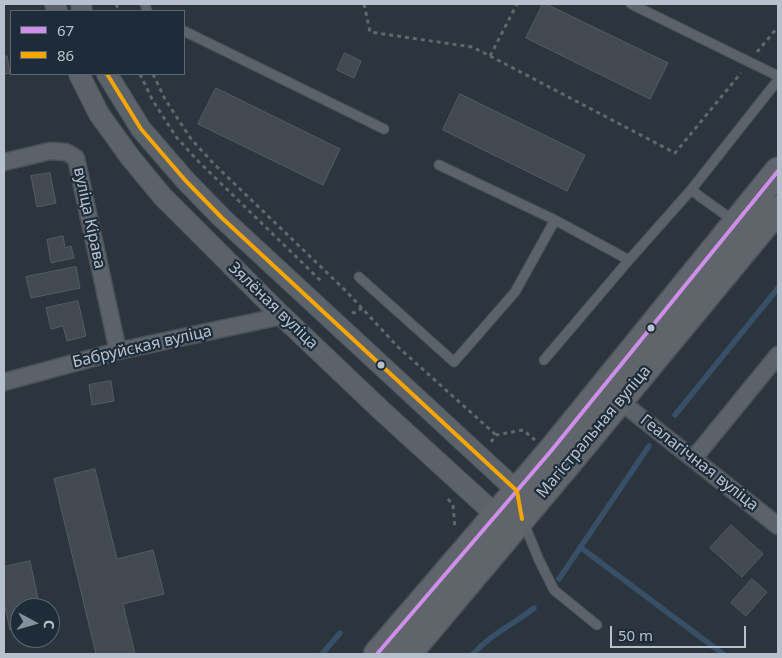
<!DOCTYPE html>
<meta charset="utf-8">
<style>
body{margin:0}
#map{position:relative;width:782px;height:658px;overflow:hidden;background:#2c353d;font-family:"Noto Sans",sans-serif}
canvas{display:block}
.frame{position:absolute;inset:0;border:5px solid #b7c1cd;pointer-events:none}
.legend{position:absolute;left:10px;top:10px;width:175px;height:65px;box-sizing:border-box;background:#1e2c39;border:1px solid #5b6874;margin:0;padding:6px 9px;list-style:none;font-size:15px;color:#b7c1cd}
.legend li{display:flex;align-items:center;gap:10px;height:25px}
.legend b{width:25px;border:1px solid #5b6874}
.north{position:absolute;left:10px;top:598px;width:50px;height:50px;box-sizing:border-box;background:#1e2c39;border:1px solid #5b6874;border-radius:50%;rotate:96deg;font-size:14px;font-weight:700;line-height:20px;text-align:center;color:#b7c1cd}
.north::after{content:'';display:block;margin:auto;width:18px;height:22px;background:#86909b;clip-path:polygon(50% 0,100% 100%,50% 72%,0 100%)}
.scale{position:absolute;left:610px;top:626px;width:136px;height:22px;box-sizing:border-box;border:2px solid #b7c1cd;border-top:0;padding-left:6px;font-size:15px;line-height:18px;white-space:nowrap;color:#b7c1cd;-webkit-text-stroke:4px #1e2c39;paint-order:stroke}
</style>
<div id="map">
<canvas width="782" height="658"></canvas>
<div class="frame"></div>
<ul class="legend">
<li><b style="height:6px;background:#ce8fe9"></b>67</li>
<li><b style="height:6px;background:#f7a600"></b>86</li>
</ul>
<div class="north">С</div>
<div class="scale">50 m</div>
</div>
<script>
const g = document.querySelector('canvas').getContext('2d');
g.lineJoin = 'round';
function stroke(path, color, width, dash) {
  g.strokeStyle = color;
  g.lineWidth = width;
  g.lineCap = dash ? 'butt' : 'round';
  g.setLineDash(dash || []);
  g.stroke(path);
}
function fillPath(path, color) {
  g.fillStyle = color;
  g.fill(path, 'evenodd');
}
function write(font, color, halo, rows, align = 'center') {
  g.font = font + ' "Noto Sans",sans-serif';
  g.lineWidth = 4.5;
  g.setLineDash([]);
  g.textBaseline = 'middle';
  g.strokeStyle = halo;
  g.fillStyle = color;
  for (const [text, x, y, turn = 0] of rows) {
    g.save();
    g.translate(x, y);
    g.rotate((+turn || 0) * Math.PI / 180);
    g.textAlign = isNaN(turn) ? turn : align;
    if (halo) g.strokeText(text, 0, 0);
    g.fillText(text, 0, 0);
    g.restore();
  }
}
const stream = new Path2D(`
 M675,415L778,288
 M580,547L723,654
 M559,579L649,446
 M322,654L340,633
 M473,654C492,633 513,625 534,608`);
const building = new Path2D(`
 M543,4H546L668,63L650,99L526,38Z
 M345,53L361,61L354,78L337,70Z
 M4,56H7L10,73L4,74Z
 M216,88L340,149L323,185L198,124Z
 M460,94L585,155L567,191L443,130Z
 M50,173L56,203L37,207L31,176Z
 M63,236L65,248L71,246L74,258L51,263L47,240Z
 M76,267L80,288L31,298L26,277Z
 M78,301L86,336L67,341L63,326L51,329L46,308Z
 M111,381L114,401L92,405L89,385Z
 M95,469L117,559L153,550L164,594L123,604L135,654H96L54,479Z
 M731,525L763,554L742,577L710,548Z
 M30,561L40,608H20V628L10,630L4,602V567Z
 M752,579L767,592L746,616L731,603Z`);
const path = new Path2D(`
 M116,4L119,11
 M364,4L370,32L472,47L490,56L517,4
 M757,52L778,27
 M490,56L675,153L741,73
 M140,74L153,101L177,138L199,162L323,283
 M153,74L165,99L191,139L215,165L346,291L398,347L496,435
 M352,312L354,313L362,308
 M491,442L496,435L523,430L535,440
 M448,499L453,505L455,529`);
const service = new Path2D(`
 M145,4L147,11
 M631,4L778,76
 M184,31L384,129
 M439,165L555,220L629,260
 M691,190L734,221
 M359,277L454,362L515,292L555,220
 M544,360L629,260L691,190L778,80
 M523,521L539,560L554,590L597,625`);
const minor = new Path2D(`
 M4,162L50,151L66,152L76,158L118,351
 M4,382L118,351L282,316
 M620,401L778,526
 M694,458L778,355`);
const tertiary = new Path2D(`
 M55,4L57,11
 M81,4L82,11
 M79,74L99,114L130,157L163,197L282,316L382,411L496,515L522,519L517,491L316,305L222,218L185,180L141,129L107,74`);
const primary = new Path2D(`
 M377,654L551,451L778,171
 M408,654L566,466L778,209`);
const bus1 = new Path2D(`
 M377,654L551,451L778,171`);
const bus2 = new Path2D(`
 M107,74L141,129L185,180L222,218L316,305L517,491L522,519`);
const markers = [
 [651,328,4.5,"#b7c1cd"],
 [381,365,4.5,"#b7c1cd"]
];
const streetNames = [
 ["вуліца Кірава",89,218,78],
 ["Зялёная вуліца",273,306,44],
 ["Бабруйская вуліца",142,347,-13],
 ["Магістральная вуліца",594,432,-50],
 ["Геалагічная вуліца",699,463,38]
];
stroke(stream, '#375068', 5.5);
fillPath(building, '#424950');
stroke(building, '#545c64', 1);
stroke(service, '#4b5157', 11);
stroke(minor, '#4b5157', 19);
stroke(tertiary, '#4b5157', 22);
stroke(primary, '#4a5159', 29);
stroke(path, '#60676d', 3, [4, 4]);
stroke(service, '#5c626a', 9);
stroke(minor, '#5c626a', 16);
stroke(tertiary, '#5c626a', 20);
stroke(primary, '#5f656b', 26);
stroke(bus1, '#ce8fe9', 4);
stroke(bus2, '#f7a600', 4);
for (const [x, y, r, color] of markers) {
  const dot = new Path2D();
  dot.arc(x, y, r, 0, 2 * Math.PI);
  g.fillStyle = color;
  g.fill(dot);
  stroke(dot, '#1e2c39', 2);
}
write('16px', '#b7c1cd', '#1e2c39', streetNames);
</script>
